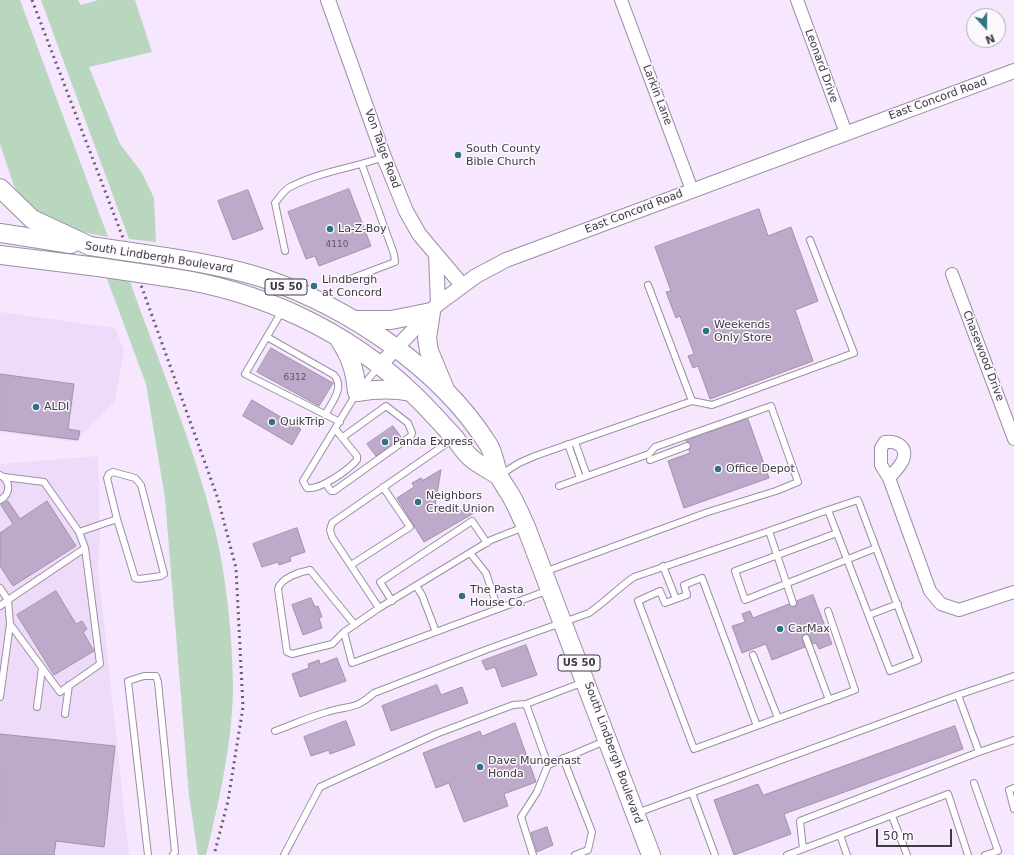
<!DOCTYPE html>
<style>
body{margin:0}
#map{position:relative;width:1014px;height:855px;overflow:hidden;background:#f6e7fe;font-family:"DejaVu Sans",sans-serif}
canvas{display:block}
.north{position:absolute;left:966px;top:8px;width:40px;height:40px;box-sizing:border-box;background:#fcf9fe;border:1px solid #b0acb3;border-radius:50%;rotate:159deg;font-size:11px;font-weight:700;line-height:16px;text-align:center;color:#3f3942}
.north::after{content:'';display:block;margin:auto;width:14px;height:18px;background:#307284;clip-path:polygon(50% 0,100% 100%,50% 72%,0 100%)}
.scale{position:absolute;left:876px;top:829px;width:76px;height:18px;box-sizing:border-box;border:2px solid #3f3942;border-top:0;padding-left:5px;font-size:12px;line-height:14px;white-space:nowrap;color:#3f3942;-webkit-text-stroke:3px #fcf9fe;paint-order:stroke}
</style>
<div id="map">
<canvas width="1014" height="855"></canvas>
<div class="north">N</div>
<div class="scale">50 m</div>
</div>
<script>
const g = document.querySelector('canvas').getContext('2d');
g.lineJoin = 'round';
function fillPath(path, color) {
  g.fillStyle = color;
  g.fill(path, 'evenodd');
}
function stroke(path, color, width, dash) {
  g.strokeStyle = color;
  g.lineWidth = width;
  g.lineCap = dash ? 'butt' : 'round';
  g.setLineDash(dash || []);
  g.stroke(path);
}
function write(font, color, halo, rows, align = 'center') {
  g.font = font + ' "DejaVu Sans",sans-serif';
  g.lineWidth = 3;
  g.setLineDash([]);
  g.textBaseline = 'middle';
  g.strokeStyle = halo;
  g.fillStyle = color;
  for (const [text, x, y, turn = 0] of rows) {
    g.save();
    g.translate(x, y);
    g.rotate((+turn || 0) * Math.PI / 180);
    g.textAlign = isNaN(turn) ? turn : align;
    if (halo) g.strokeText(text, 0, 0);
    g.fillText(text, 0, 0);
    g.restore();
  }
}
const built = new Path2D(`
 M0,312L115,328L124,350L115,401L75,442L0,432Z
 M98,456L100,542L98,567L129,855H0V464Z`);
const green = new Path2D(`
 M0,0H20L108,237L57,227L33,214L14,186L0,144Z
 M41,0H78L81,5L98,0H135L152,52L89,67L120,144L142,173L154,198L156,242L129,239Z
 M106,276L130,282C160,365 195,448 216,534C227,581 232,636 233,685C233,740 219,802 206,855H198L189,796L165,498L146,384Z`);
const building = new Path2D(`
 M349,189L371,246L319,266L315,256L306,259L288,212Z
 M248,190L263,229L233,240L218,201Z
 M759,209L768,236L791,227L818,301L795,310L813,361L710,399L698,366L693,368L688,356L694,354L680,316L676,318L666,292L671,291L655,247Z
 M271,348L333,383L319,406L257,372Z
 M0,374L74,384L68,429L80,431L78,440L0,430Z
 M252,400L301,429L292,445L243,416Z
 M748,419L769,478L684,508L668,461L690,453L689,450L691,445L686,441Z
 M393,426L401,437L376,456L367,444Z
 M441,470L435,506L474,513L424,542L397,498L414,487L412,483L421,478L423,480Z
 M8,501L20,519L47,501L76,546L13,586L0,566V533L13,524L1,505Z
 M297,528L305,552L290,557L291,561L279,565L278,562L262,567L253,544Z
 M56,591L76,624L82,621L87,629L83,632L94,651L54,675L17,615Z
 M813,595L832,644L819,649L816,643L813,644L809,635L805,634L802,638L805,647L772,660L766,644L742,653L732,626L745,622L742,614L750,611L753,618L789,604L795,607L797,601Z
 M311,598L315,607L318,606L322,617L319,618L322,628L303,635L292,605Z
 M526,645L537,675L502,687L495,667L486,670L482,661Z
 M337,658L346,681L300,697L292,674L309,668L308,664L319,660L320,664Z
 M437,685L441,695L462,687L468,703L391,731L382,706Z
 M346,721L355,745L330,754L329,750L311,756L304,737Z
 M515,723L536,782L504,794L508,806L464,822L449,783L436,788L423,753L480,731L482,736Z
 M955,726L963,749L784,814L791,834L734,855L714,800L758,784L763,795Z
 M0,734L115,746L104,847L56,841L54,855H0Z
 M547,827L553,845L537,852L531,833Z`);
const service = new Path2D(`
 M285,251L275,203C279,198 284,190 290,187C318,172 353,168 384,157
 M350,279L395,262L394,254L362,165
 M648,285L692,401
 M282,311L245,374L340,422
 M267,337L334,375C345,387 332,402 325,415
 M362,387L379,366
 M336,430L357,456V460C348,470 321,490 307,488L303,481L356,394
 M453,439L332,523L330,530L332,537L379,608L491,540L524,527
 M575,442L587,476
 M568,444L580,478
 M650,460L687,446
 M0,475C11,481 11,494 0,500
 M500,475L519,463L535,456L692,401L712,405L854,353L810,240
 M326,484L331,491H334L411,436L412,433L408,423L386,406L343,437
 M769,531L828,510L890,671L918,660L858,500L828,510
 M79,532L117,519L135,578L139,579L161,576L164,574L163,570L141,485L135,478L113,472L109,474L107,478L117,519
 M837,533L735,571L745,600L876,548
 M470,553L486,573L498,609
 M351,565L410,527L383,487
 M663,566L676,599L665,603L660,591L638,601L694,749L855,690L828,611
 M544,572L708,512L776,491L798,482L771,406L655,447L649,454L559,486
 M416,586L422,595L436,632
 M0,588L8,600L85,548L79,532L44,482L4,477
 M676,599L687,595L684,585L702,578L757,726
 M392,601L380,582L472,521L487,543
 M0,606L8,600
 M379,608L344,632L352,663L549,590
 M869,615L898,604
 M10,624L60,692L100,664L85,548
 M344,632L332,644L292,654L287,652L278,589C281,578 299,572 310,570L355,625
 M806,638L829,700
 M753,655L778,718
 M958,695L1014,676
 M0,697L10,624L8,600
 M526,704L548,765L605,741
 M37,707L42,668
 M65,714L69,685
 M275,731C292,725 309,717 327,712C348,705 354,711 374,693L488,649L589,613C605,602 618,588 634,577L769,531L793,603
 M563,758L592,832L588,850L575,855
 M974,783L998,851L985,855
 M1014,788L1009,790L1014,809
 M692,793L715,855
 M637,813L958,695L979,752L1014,740
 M892,816L907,855
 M840,835L847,855
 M803,849L800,821L979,752
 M148,855L128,681L144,676H156L158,682L175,852L173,855
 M284,855L320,787L436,734L513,705L526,704L584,682
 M533,855L521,817L537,792L548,765
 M787,855L948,794L968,855`);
const minor = new Path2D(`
 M621,0L692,190
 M797,0L846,133
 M952,274L1014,439
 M889,478L881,465V448L885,442C896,441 908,446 903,460C900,467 893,473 889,478L930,591L941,604L959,610L1014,592`);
const tertiary = new Path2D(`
 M328,0L384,157L406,211L419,234L462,285
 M436,254L438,304
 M380,365L438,304L476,276L506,260L1014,71`);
const primary = new Path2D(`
 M0,188L32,219L90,246
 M0,233L71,244
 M0,255L98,267
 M165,257C198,262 231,268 263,278C348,307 439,367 488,444C494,453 495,466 499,476C502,482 506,488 510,494C516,504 521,516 526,527L651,855
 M173,278C261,291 347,331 412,393C427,407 440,422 454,437C459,443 464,452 471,458C479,465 490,470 499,476
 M354,320H391L431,312L427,338L429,351L444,387
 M339,339C351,358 355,370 357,392C376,389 392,388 411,392`);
const rail = new Path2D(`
 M32,0L141,285L218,499L236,568L243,707L228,801L214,855`);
const primaryBridge = new Path2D(`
 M90,246L165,257
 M98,267L173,278`);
const markers = [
 [458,155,4,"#307284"],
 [330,229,4,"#307284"],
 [314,286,4,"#307284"],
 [706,331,4,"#307284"],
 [36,407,4,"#307284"],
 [272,422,4,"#307284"],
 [385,442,4,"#307284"],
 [718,469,4,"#307284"],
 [418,502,4,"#307284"],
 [462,596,4,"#307284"],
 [780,629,4,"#307284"],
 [480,767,4,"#307284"]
];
const numberNames = [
 ["4110",337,245],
 ["6312",295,378]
];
const shields = [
 [286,287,42],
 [579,663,42]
];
const shieldNames = [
 ["US 50",286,287],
 ["US 50",579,663]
];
const streetNames = [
 ["Leonard Drive",821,66,70],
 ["Larkin Lane",657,95,69],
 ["East Concord Road",938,99,-20],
 ["Von Talge Road",382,149,70],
 ["East Concord Road",634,212,-21],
 ["South Lindbergh Boulevard",159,258,9],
 ["Chasewood Drive",983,356,69],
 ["South Lindbergh Boulevard",613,753,70]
];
const poiNames = [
 ["South County",466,149],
 ["Bible Church",466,162],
 ["La-Z-Boy",338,229],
 ["Lindbergh",322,280],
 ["at Concord",322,293],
 ["Weekends",714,325],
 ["Only Store",714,338],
 ["ALDI",44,407],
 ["QuikTrip",280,422],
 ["Panda Express",393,442],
 ["Office Depot",726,469],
 ["Neighbors",426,496],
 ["Credit Union",426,509],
 ["The Pasta",470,590],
 ["House Co.",470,603],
 ["CarMax",788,629],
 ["Dave Mungenast",488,761],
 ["Honda",488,774]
];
fillPath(built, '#eedbf9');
fillPath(green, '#b9d6be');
fillPath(building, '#bda9c9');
stroke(building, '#a093a8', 1);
stroke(service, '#9c8ea4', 8);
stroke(minor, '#9c8ea4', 14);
stroke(tertiary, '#9c8ea4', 16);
stroke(primary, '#9c8ea4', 20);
stroke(service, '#fff', 6);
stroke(minor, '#fff', 12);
stroke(tertiary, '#fff', 14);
stroke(primary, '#fff', 18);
stroke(rail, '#68606c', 3, [2, 4]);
stroke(primaryBridge, '#9c8ea4', 20, []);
stroke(primaryBridge, '#fff', 18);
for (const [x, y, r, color] of markers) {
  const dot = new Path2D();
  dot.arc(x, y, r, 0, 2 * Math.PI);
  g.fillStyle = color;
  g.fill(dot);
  stroke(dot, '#fcf9fe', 1.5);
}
write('9px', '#5e5564', null, numberNames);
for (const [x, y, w] of shields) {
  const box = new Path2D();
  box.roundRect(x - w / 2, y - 8, w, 16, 3);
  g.fillStyle = '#fcf9fe';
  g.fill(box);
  stroke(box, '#3f3942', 1);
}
write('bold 10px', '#3f3942', null, shieldNames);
write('11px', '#3f3942', '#fcf9fe', streetNames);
write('11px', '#3f3942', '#fcf9fe', poiNames, 'left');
</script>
